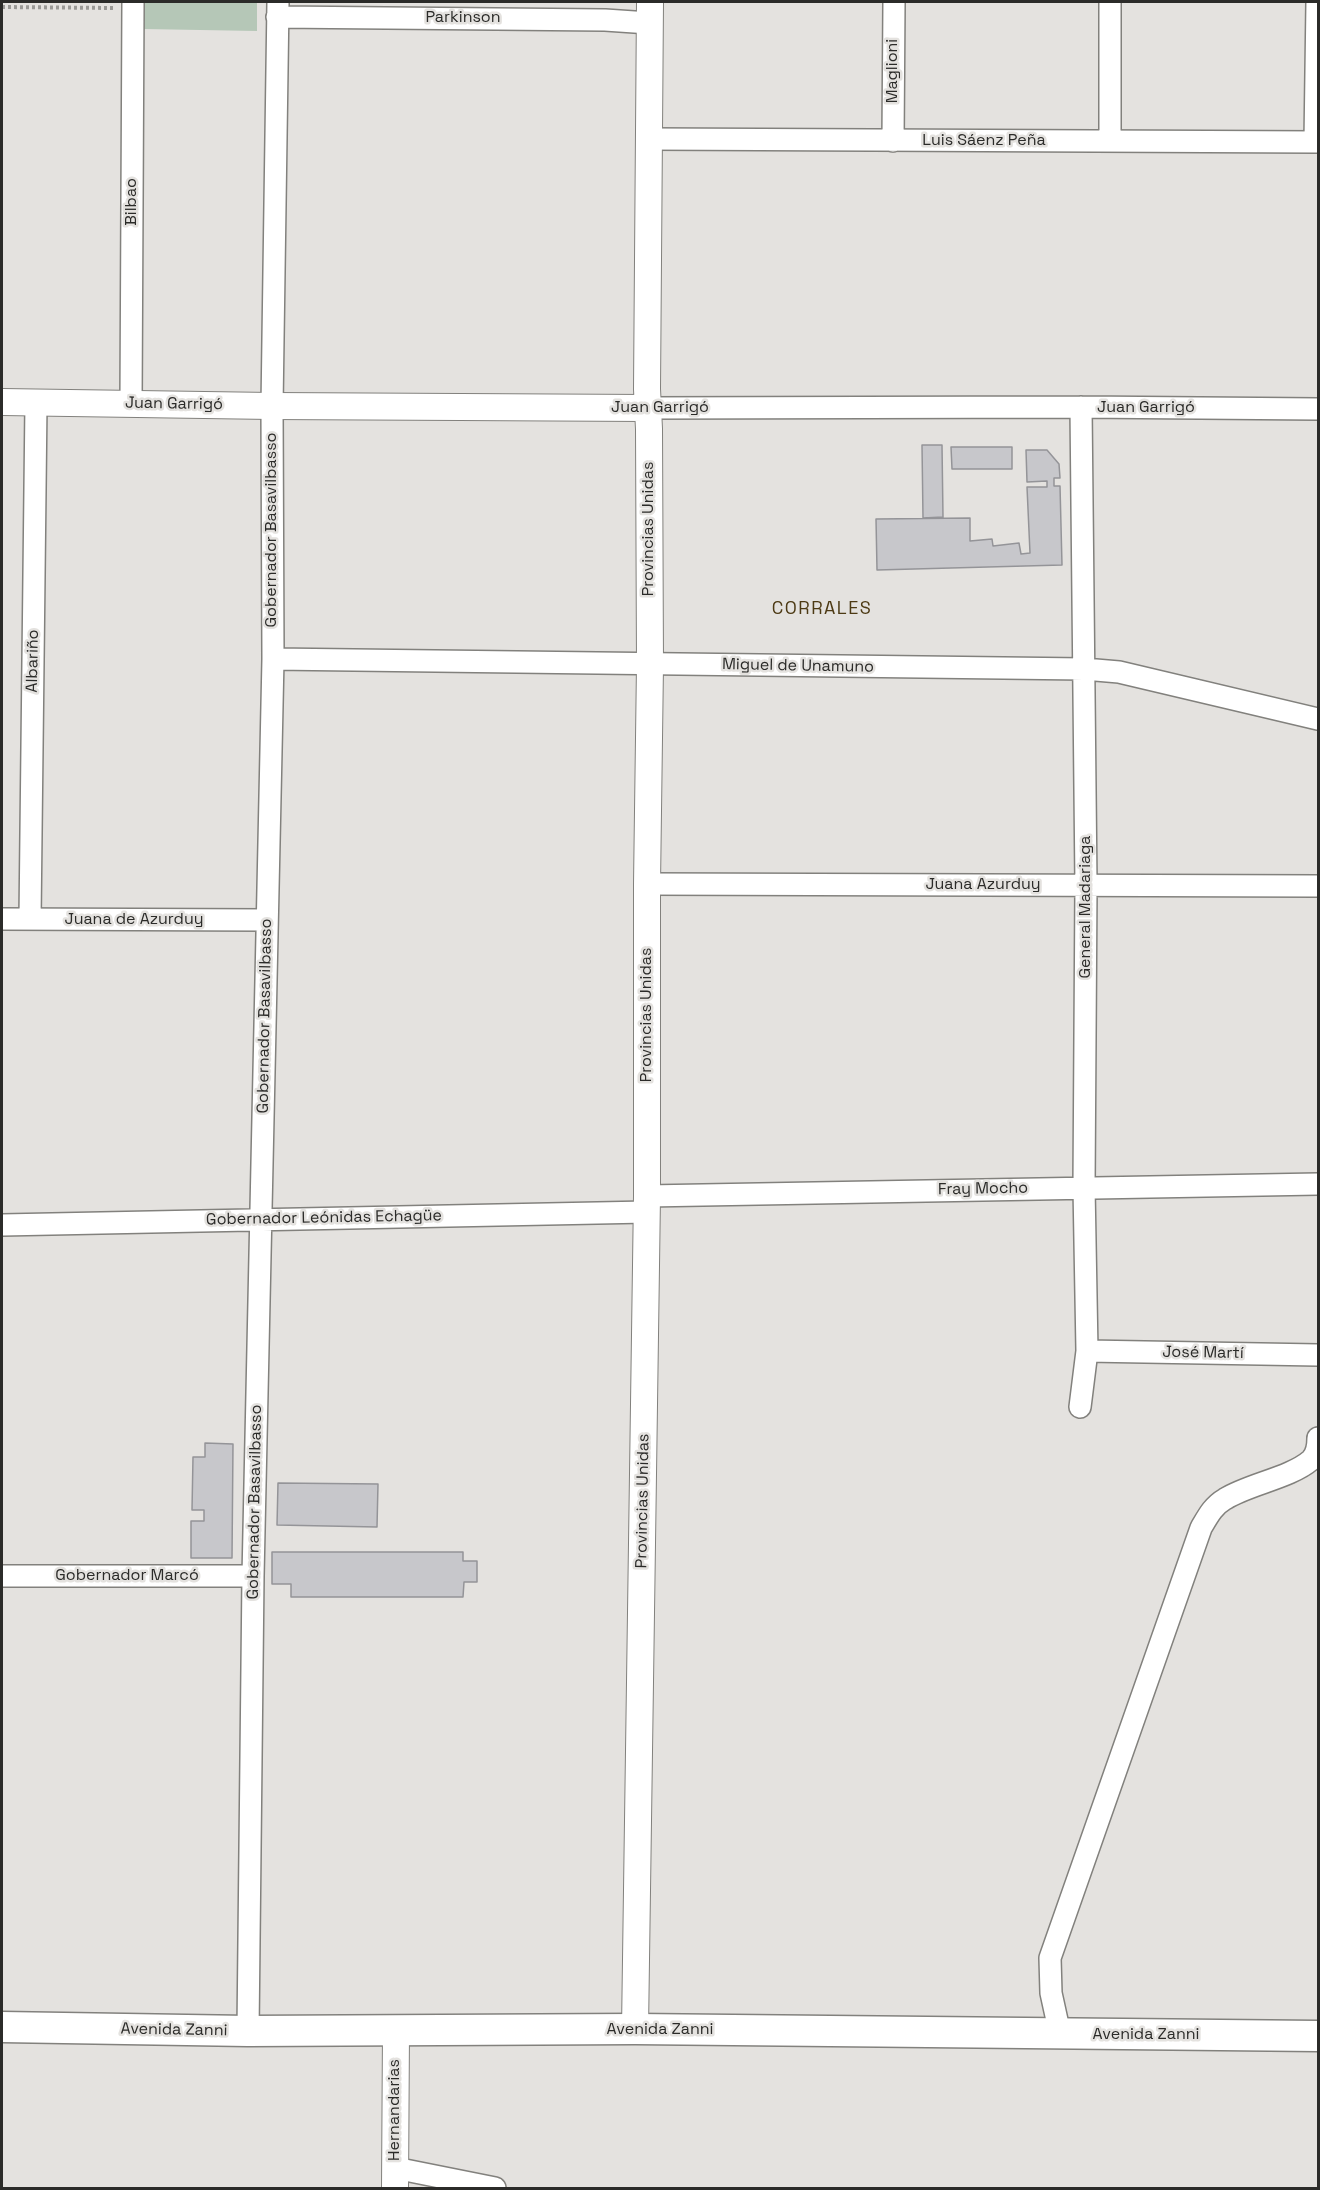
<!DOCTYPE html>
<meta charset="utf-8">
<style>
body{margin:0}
#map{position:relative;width:1320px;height:2190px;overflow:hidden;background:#e4e2df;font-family:"Space Grotesk",sans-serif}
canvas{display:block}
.frame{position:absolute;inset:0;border:3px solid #2b2b29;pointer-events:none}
</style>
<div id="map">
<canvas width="1320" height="2190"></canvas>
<div class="frame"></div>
</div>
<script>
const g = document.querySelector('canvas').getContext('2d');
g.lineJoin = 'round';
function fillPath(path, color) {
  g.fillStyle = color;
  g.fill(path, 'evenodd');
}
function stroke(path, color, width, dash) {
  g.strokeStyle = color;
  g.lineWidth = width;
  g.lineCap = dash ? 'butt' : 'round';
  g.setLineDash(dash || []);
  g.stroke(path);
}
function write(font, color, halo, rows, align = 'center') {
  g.font = font + ' "Space Grotesk",sans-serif';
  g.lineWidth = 5;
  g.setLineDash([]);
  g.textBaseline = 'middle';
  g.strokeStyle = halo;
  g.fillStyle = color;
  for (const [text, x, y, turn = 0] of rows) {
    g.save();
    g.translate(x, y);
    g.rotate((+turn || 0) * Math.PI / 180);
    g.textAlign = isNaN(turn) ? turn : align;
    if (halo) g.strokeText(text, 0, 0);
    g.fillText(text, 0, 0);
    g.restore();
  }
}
const green = new Path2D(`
 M143,2H257V31L143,29Z`);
const building = new Path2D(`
 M922,445H942L943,517L923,518Z
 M951,447H1012V469H952Z
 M1026,450H1047L1059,464L1060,478H1054V486H1060L1062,565L877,570L876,519L970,518V541L992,539L993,546L1019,543L1021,554L1030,553L1027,487H1047V481L1027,482Z
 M205,1443L233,1444L232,1558H191V1521H204V1510H192L193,1457H205Z
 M278,1483L378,1484L377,1527L277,1525Z
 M272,1552H463V1561H477V1582H464L463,1597H291V1584H272Z`);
const path = new Path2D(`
 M2,7L115,8`);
const minor = new Path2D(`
 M277,17L605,20L649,23
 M649,139L1318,142
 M893,141L894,2
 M1110,141V2
 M1315,142L1317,2
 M131,403L133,2
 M647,408L1081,407L1318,409
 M273,659L1084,669L1119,672L1318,719
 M647,884L1318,886
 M2,919L267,920
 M30,919L36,403
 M647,1196L1318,1184
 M2,1225L647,1212
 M1087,1351L1318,1355
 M1080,1407L1087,1351L1084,1187L1086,885L1081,407
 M2,1576H253
 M248,2031L253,1576L273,659L272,406L278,2
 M1060,2034L1051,1993L1050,1958L1201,1528C1208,1516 1213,1506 1225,1499C1249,1484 1290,1478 1311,1460C1317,1454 1318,1445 1318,1438
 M395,2168L495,2188`);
const tertiary = new Path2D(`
 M2,402L272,406L647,408
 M635,2029L647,1196V884L650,665L649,429L647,389L650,2
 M395,2188L396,2031`);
const secondary = new Path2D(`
 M2,2027L248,2031L635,2029L1318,2036`);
const streetNames = [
 ["Parkinson",463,18],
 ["Maglioni",893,71,-90],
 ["Luis Sáenz Peña",984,141],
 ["Bilbao",132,202,-90],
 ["Juan Garrigó",174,404,1],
 ["Juan Garrigó",660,408],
 ["Juan Garrigó",1146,408],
 ["Provincias Unidas",649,529,-90],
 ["Gobernador Basavilbasso",272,530,-90],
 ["Albariño",33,661,-89],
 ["Miguel de Unamuno",798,666,1],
 ["Juana Azurduy",983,885],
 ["General Madariaga",1086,907,-90],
 ["Juana de Azurduy",134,920],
 ["Provincias Unidas",647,1015,-90],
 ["Gobernador Basavilbasso",265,1016,-89],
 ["Fray Mocho",983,1189,-1],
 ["Gobernador Leónidas Echagüe",324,1218,-1],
 ["José Martí",1203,1353,1],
 ["Provincias Unidas",643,1501,-89],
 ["Gobernador Basavilbasso",255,1502,-89],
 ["Gobernador Marcó",127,1576],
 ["Avenida Zanni",174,2030,1],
 ["Avenida Zanni",660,2030],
 ["Avenida Zanni",1146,2035],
 ["Hernandarias",395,2110,-90]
];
const neighbourhoodNames = [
 ["CORRALES",822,609]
];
fillPath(green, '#b5c7b7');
fillPath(building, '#c7c7cb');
stroke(building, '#949498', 1.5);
stroke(minor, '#82817d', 24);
stroke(tertiary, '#82817d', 28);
stroke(secondary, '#82817d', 33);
stroke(path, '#9a9996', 4, [3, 3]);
stroke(minor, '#fff', 21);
stroke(tertiary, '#fff', 26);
stroke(secondary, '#fff', 30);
write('16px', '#2b2b29', '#e4e2df', streetNames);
g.letterSpacing = '1.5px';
write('18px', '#4d3a14', '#e4e2df', neighbourhoodNames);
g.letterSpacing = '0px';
</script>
